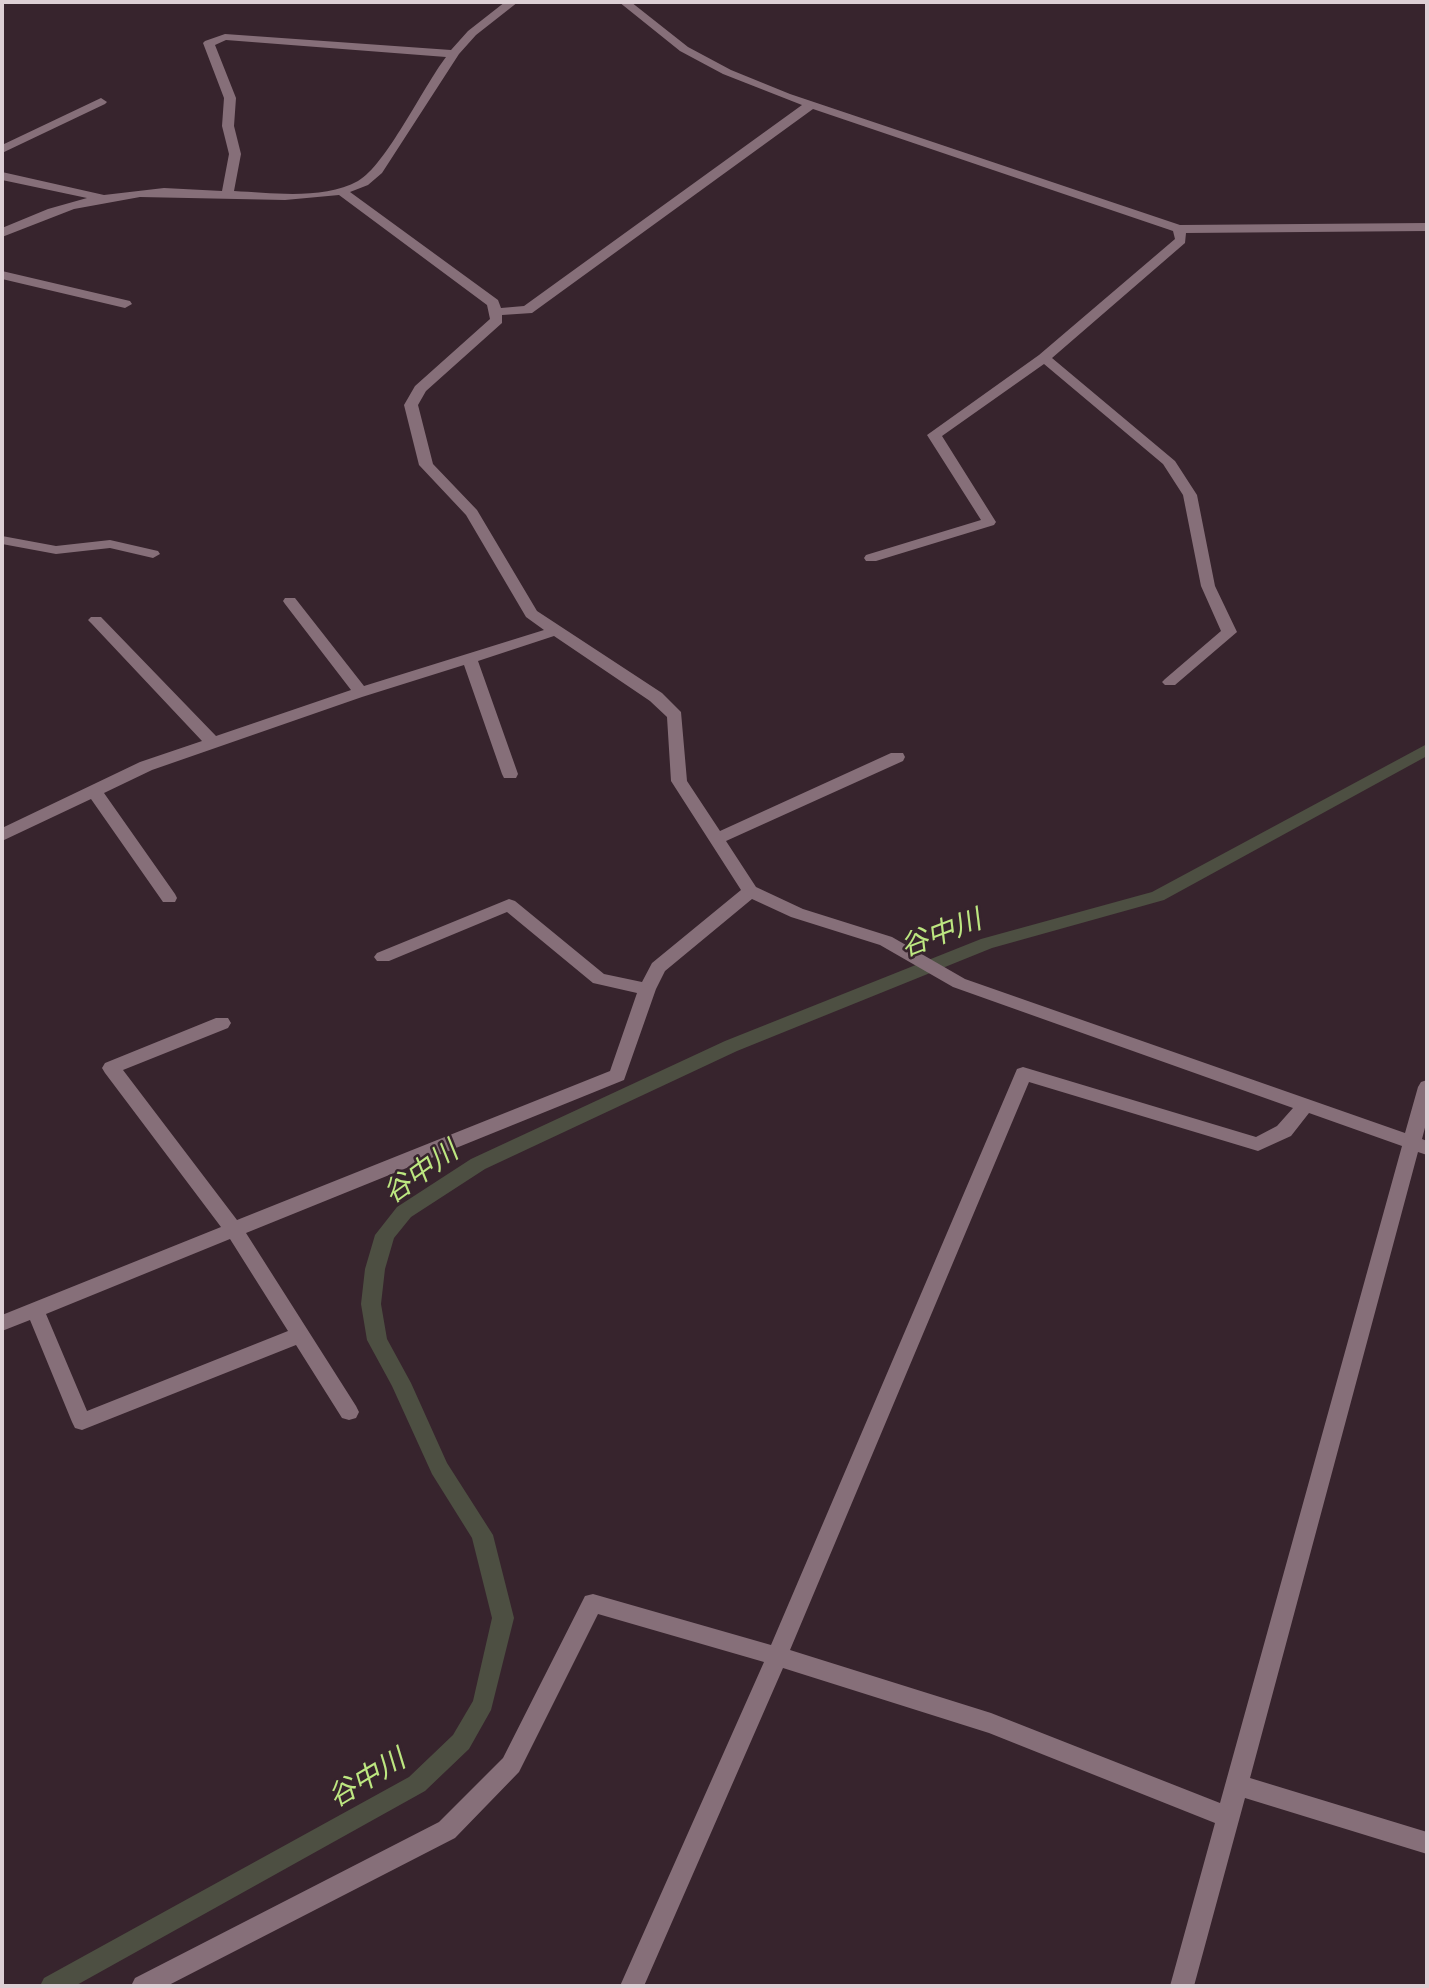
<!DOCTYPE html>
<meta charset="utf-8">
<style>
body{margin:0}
#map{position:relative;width:1429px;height:1988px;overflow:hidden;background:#37242d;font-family:Cabin,sans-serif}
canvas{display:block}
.frame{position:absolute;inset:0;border:4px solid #ddd0d5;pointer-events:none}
</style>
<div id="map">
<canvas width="1429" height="1988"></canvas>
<div class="frame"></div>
</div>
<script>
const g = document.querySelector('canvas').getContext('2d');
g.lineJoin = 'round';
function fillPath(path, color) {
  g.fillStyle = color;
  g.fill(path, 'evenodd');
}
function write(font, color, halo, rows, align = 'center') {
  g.font = font + ' Cabin,"Noto Sans JP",sans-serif';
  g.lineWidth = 5;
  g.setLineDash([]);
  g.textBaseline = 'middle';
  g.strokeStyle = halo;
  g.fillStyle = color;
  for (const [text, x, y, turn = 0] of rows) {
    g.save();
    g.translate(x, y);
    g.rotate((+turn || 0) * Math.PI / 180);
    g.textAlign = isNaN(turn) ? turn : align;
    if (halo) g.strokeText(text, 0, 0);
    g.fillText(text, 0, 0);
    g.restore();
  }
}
const stream = new Path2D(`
 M1427,744V756L1164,900L992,948L737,1051L485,1169L411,1217L394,1238L385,1269L381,1304L387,1339L411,1383L447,1463L493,1535L514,1618L491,1710L469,1749L425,1791L75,1986H40L44,1978L409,1777L453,1735L473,1701L492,1618L472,1538L432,1474L392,1386L367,1340L361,1304L365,1269L375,1235L397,1207L471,1159L725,1041L981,939L1152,892Z`);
const minor = new Path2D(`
 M505,2H518L476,35L459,54L382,173L368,185L350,192L498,300L501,308L524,306L802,105L723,74L680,51L619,2H631L688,47L731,70L790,94L1180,225L1427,223V231L1186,233L1185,243L1052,358L1175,461L1197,495L1215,586L1237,632L1175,685H1165L1162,682L1165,679L1221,631L1201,586L1183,495L1163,464L1044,364L942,436L996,522L994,525L876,561H866L864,558L866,555L981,520L927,435L1039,355L1175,239L1173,231L813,109L532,313L502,315V323L426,391L418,405L433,464L477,510L537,611L662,693L681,712L687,781L720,831L891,753H903L905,757L903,761L726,841L756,887L803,909L892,937L965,979L1405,1133L1418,1087L1421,1082L1427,1080V1120L1422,1139L1427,1141V1155L1418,1152L1250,1778L1427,1832V1854L1245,1798L1194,1986H1170L1215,1823L989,1733L783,1668L644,1986H620L764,1662L598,1614L519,1772L455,1838L167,1986H131L135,1978L439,1822L503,1758L585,1596L593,1594L771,1645L1017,1069L1023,1067L1256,1137L1277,1126L1293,1108L953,987L880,945L791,917L752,899L665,971L656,989L624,1080L246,1233L356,1406L359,1412L356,1418L349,1420L342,1418L296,1345L82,1430L75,1428L72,1422L30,1320L2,1331V1315L221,1227L105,1073L102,1068L105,1063L216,1018H228L231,1023L228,1028L123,1070L237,1220L610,1071L637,993L593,983L507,912L389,961H377L374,957L377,953L509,899L515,901L604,974L642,982L652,963L741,890L671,781L667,717L650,701L554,636L478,661L518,774L516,778H504L502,774L464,665L362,697L152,770L104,793L175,894L177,898L175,902H163L91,799L2,841V828L140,762L202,741L91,623L88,620L91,617H101L216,736L351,690L285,604L283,601L285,598H295L364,686L544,630L526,617L466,515L419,465L404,405L415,386L490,319L487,305L339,195L285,200L140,197L74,209L2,237V228L48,209L87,198L2,180V172L104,195L164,188L222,191L229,154L222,126L224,98L203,43L205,41L225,34L451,50L468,31ZM226,40L446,57C423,87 386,165 358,181C324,200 272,193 234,191L241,154L234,126L236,98L215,45ZM1029,1082L1258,1151L1291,1136L1309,1113L1402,1146L1220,1803L991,1713L790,1650ZM230,1239L288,1331L87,1411L46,1314Z
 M101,98L107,102L105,104L2,153V145Z
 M2,271L130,301L132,304L125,308L2,279Z
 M2,536L56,546L110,540L158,551L160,554L153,558L110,548L56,554L2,544Z`);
const waterNames = [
 ["谷中川",941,934,-21],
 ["谷中川",421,1173,-36],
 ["谷中川",367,1779,-31]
];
fillPath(stream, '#4d4f42');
fillPath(minor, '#866f79');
write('italic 28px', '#bde781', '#37242d', waterNames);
</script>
